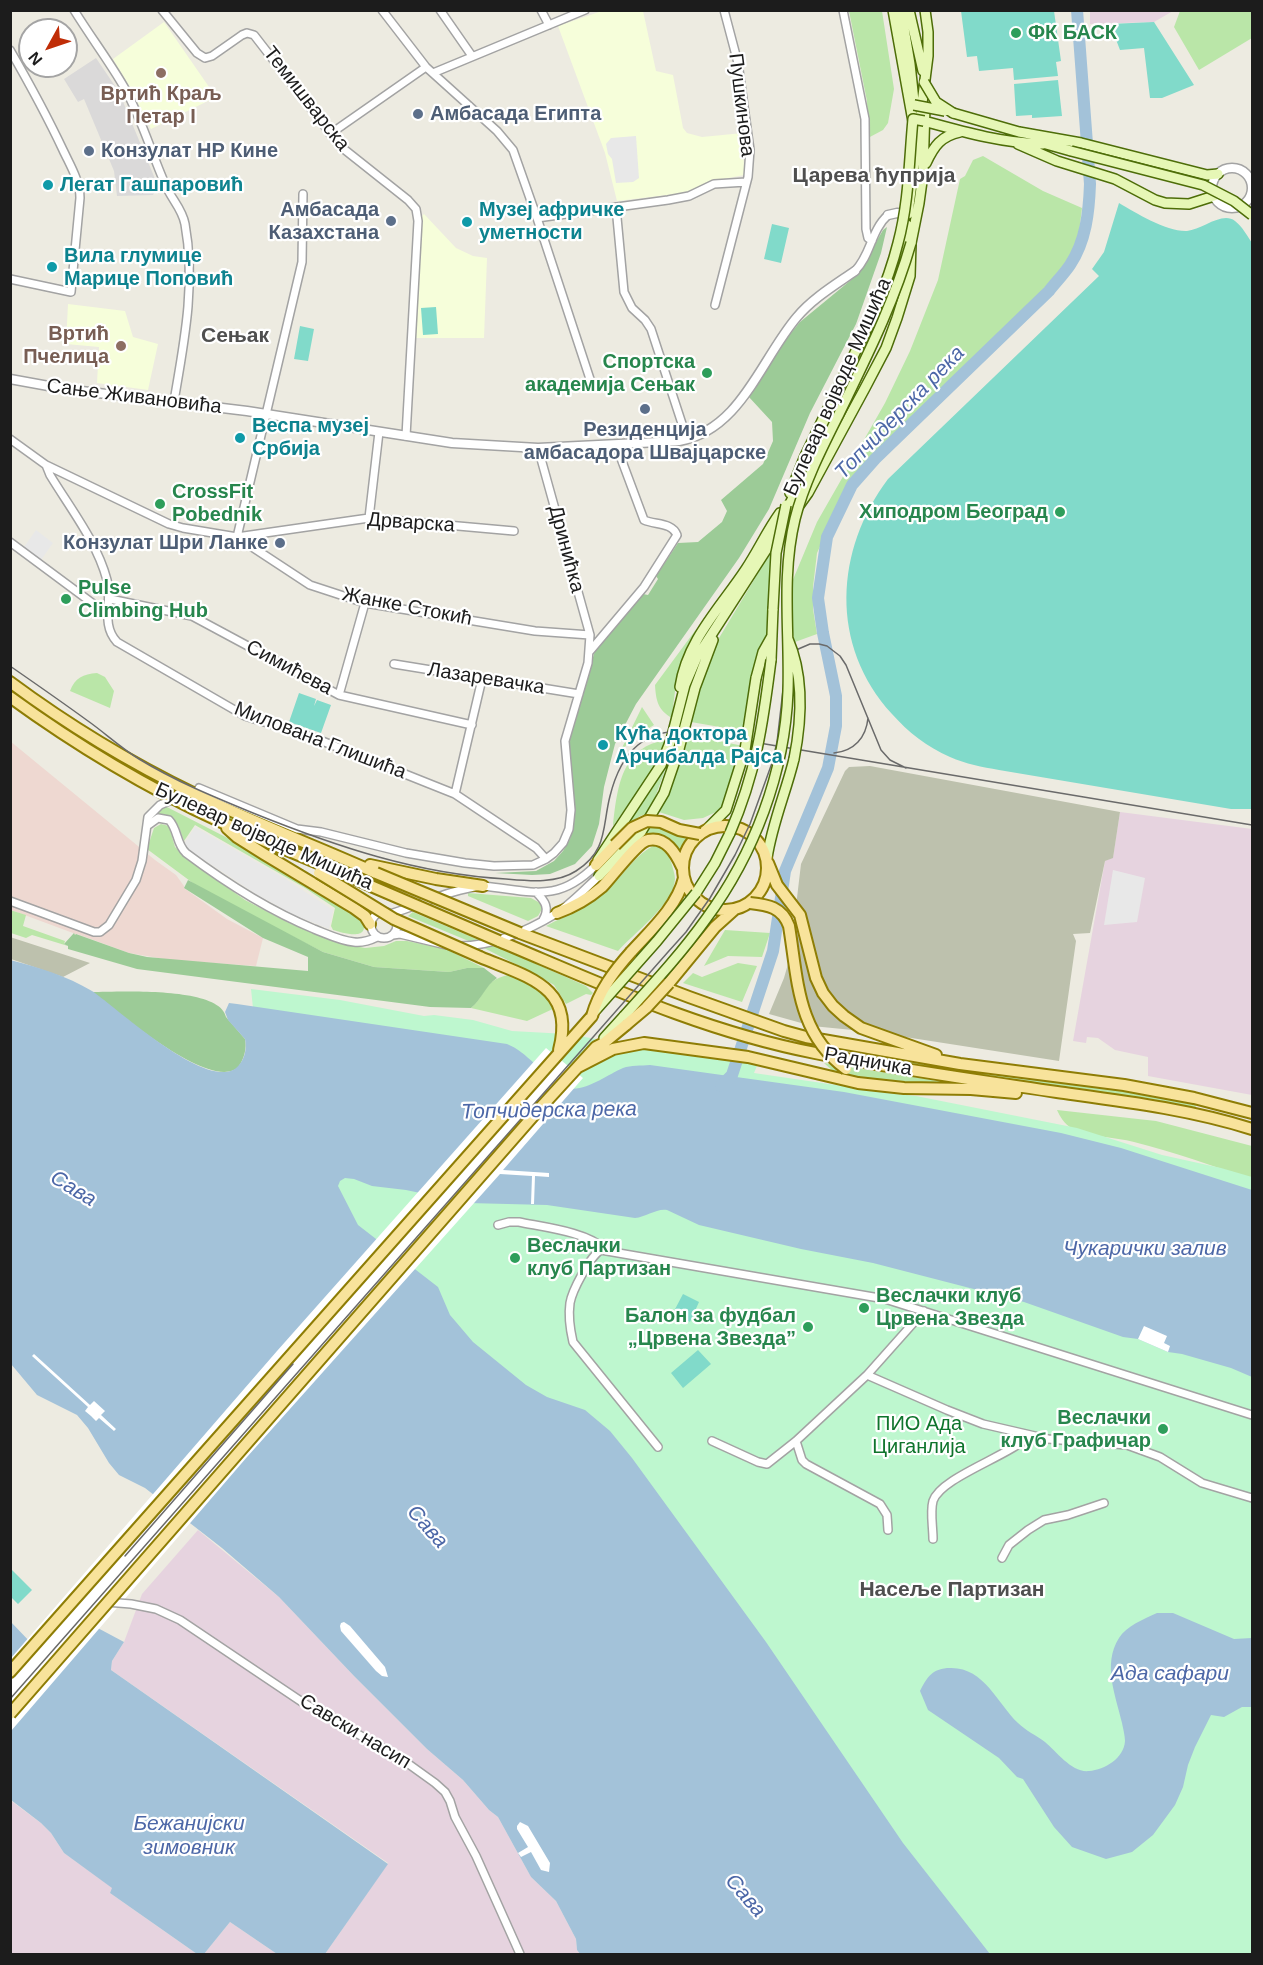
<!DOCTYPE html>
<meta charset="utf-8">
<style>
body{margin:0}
#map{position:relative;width:1263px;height:1965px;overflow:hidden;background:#edebe1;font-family:Helvetica,sans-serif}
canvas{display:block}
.frame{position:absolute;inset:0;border:12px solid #1c1c1c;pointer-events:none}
.north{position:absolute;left:18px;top:18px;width:60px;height:60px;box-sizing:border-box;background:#fff;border:2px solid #a4a4a4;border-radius:50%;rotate:230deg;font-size:16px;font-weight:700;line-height:24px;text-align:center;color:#1c1c1c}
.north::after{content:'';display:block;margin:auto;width:21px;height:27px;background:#c02d07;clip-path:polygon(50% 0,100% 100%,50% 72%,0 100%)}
</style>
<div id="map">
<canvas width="1263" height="1965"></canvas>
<div class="frame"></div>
<div class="north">N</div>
</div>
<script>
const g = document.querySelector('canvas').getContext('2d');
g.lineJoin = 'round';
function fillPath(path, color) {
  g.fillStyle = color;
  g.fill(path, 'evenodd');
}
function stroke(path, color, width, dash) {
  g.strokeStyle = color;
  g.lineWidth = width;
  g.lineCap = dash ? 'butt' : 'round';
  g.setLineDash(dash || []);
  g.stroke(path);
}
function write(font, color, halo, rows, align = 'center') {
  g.font = font + ' Helvetica,sans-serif';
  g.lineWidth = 4.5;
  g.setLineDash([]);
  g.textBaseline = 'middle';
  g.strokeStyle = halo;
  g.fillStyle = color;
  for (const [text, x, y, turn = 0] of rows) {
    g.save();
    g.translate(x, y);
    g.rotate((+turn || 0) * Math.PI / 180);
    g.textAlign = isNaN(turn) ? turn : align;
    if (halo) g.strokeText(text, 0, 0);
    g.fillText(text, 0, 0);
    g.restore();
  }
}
const residential = new Path2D(`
 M96,58L119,92L158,186L153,195L117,196L114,171L84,99L78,102L64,79Z`);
const commercial = new Path2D(`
 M10,741L155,860L176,875L184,886V888L227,919L263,938L256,966L170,960L129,953L77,934L76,935L73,933L11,910Z`);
const industrial = new Path2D(`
 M1090,11H1173L1154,22L1090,24Z
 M1120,812L1252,829V1095L1148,1076V1057L1115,1050L1098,1038L1087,1037L1086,1043L1073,1041L1105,861L1113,857Z
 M198,1530L279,1597L354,1676L427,1749L463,1780L489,1810L498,1817L531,1877L556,1901L576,1939L577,1950L580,1954H325L388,1863L111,1670L112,1661L124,1642L142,1594Z
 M10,1800L41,1823L51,1833L64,1853L113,1888L110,1893L197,1954H11Z
 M230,1922L277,1954H204Z`);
const education = new Path2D(`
 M602,11H643L656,71L673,75L683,128L687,133L702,137L743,133L744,175L713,181L684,193L617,201L605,153L558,26Z
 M164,22L216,97L151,129L130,87L113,59Z
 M424,214L456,248L473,256L487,258L484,338H414L418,290L420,218Z
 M68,304L125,311L133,337L158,344L148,390L97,383L99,347L66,344Z`);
const construction = new Path2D(`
 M870,766L1120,812L1113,858L1105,861L1090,933L1073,934L1076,941L1059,1061L873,1032L812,1026L769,1014L784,978L790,957L801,864L845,771L849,767Z
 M10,937L90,963L63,977L11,959Z`);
const grass = new Path2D(`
 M849,11H882L894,89L888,123L883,130L868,138L867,101Z
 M1180,11H1252V38L1199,70L1174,27Z
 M983,156L1043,191L1082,208L1077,250L1029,306L857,473L849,484L817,553L813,587V609L817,634L795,642L792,630V582L817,522L885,403L910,351L938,280L960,179L965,176L973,160Z
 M772,550L769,633L757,658L751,680L743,731L691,722L701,683L713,648Z
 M697,628C678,661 676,680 672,718C658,710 656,701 655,685Z
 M97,673L105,677L114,691L110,708L70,691C75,678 83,674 97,673Z
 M10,691C67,731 125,767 187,797C247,827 311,851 372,878L371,880L203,809L110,760L11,694Z
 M642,707L654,725L631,739L618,756Z
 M687,738L710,739L743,746L724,805L716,812L703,818L684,820L659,812Z
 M668,740L657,764L613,826C617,789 621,745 668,740Z
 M675,743L649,814L640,816L624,828Z
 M165,806L249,849L362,919C372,942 343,933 333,930L331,926L335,908L305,888L195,825L184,841C177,822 175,811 152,819L155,813Z
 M161,824L169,826L175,847L193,863L245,900L291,924L350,945L365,948L384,946L396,941H407L446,949L484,968H467L449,972L374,967L323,952L205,892L147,849L154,828Z
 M650,824H658L690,836L680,854L664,840H637Z
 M655,845C665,848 669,855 672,865C673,869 675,875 675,879C674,904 634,933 618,951L546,926C569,914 591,905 610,887C626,872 636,854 655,845Z
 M468,893L531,898L540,903L542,909L538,916L528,921L468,896Z
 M10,910L26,915L23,926L65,941L64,944L68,946L32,935L26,938L11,933Z
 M413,912L481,941L471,942L408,916Z
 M725,930L770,933L762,957L728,956L704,966Z
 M494,945L586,986L593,993L591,995L586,994L566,1004L554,985L537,975L482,947Z
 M738,963L757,966L742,1002L683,983L693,973L702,977Z
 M508,975C527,983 544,990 555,1008L527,1021L471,1008C488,993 481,982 508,975Z
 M879,1057C945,1068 1012,1074 1079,1083C1118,1089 1157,1097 1196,1105L1195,1110L1079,1089L954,1073L877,1061Z
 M824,1063L958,1084H910L835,1073Z
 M1057,1110L1156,1121L1252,1146V1180C1214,1166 1174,1152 1134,1142C1115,1137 1088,1137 1071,1128C1065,1124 1060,1117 1057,1110Z`);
const forest = new Path2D(`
 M887,227L881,253L856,324L810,413L769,509L739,558L636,704L615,744L604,787L599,824L592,846L575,864L550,874L532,875L495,873L536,871L554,861L563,851L570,839L574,821L566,741L595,651L643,594L648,595L658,579L656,576L678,543L698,542L722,522L727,511L721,500L763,464L773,441L772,422L748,396L786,339L800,322L857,275L883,230Z
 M188,880L323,952L374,967L449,972L467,968H484L497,978C485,986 482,999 471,1008L430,1007L137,969L68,949V946L64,944L74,933L75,935L76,934L129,953L147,957L308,971V957L263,938L184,888Z
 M92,992C118,992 220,986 226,1017L245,1039C247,1048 244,1059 239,1066C214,1095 114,1009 92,992Z`);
const park = new Path2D(`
 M251,989L340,1000L424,1016L434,1015L473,1020L512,1031L567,1034L666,1051L759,1061L754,1073L897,1094L916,1096L1077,1128L1162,1155L1221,1168L1252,1177V1954H921L272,1190Z`);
const pitch = new Path2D(`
 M961,11H1054L1061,61L1056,62L1058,76L1014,80L1013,68L979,71L977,56L967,57Z
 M1154,22L1194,85L1162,98H1150L1144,48L1120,50L1110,24Z
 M1058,80L1062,116L1032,118V115L1016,116L1014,84Z
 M1119,203C1136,213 1167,232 1187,231C1202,230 1222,211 1235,221C1242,226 1248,237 1252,243V809H1231L999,770C982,767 966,764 950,757C927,747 908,732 892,714C829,645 835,550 888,479L1099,276L1092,269L1104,252Z
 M772,224L789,228L781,263L764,259Z
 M436,307L438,334L423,335L421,308Z
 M300,326L314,329L308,361L294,359Z
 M299,693L316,699L314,706L317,700L331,705L321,733L289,722Z
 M683,1294L699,1302L690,1322L673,1313Z
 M698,1350L711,1364L683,1388L671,1373Z
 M11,1569L32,1590L18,1604L11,1597Z`);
const parking = new Path2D(`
 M636,136L639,178L633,182L616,183L612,159L608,154L606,144L611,138Z
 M36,530L53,543L41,560L24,547Z
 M195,827L284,878L333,910L329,929L292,914L256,894L183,846Z
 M1113,870L1145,878L1137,922L1104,925Z`);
const water = new Path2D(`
 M10,960C38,967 67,976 92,991C115,1006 213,1098 239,1065C245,1058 247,1048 245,1039L228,1020L225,1012L229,1003L237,1004L507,1044C527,1052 542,1074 562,1086C581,1096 606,1075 623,1068C631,1065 641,1066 650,1065L844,1092L1061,1133L1121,1148L1252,1190V1377L1231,1368L1182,1354L1168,1352L1138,1339L1123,1337L1024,1302L873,1263L801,1249L699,1225L667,1210C657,1208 646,1217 635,1218L547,1205L468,1203L406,1190L372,1186L354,1179L345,1178L340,1181L338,1186L358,1225L438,1287L450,1315L473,1342L526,1385L547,1397L585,1410L610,1431L632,1458L766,1642L903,1843L990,1954H580L577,1950L576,1939L556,1901L531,1877L498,1817L489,1810L463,1780L427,1749L354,1676L279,1597L222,1548L145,1488L119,1475L109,1463L88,1428L77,1415L37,1395L11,1364Z
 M1157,1613H1173L1234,1639L1252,1638V1707H1242L1224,1717L1211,1715L1195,1747L1188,1765L1183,1787L1175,1805L1153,1835L1132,1852L1106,1859L1072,1847L1054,1827L1023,1779L1017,1777L999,1758L928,1710L920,1691C927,1677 933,1668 950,1668C984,1667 997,1703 1018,1723C1026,1731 1036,1735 1045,1742C1057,1752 1072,1773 1089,1771C1105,1770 1124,1758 1125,1741C1125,1736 1123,1728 1122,1723C1116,1696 1102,1665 1119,1638C1126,1626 1144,1619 1157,1613Z
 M10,1621L33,1645L94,1626L124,1642L112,1661L111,1670L388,1864L325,1954H277L230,1922L204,1954H197L110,1893L112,1888L64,1853L51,1833L41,1823L11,1800Z`);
const pier = new Path2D(`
 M546,1048L583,1078L503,1170L549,1173V1177L535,1176L534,1204H531L532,1176L500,1174L247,1457L11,1731V1658L277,1351Z
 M1144,1326L1167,1336L1164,1343L1170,1346L1168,1352L1138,1339Z
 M34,1354L90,1405L94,1401L105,1411L101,1415L116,1429L114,1431L99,1418L96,1421L91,1416L85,1411L88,1407L32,1356Z
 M344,1622L350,1626L385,1667L388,1677L382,1676L376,1671L341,1631L340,1626L341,1623Z
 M520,1822L528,1826L550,1863L549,1872L541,1870L531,1852L521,1857L518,1853L528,1847L517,1829V1826Z`);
const river = new Path2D(`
 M721,1086L732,1075L773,951L785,871L828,768L836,726V696L823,633L818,598L827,537L852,485L875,459L1049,291C1056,282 1064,274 1070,265C1086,241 1089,212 1090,184L1077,10`);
const minor = new Path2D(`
 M74,10C90,36 109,61 124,87C141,117 151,152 165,184C171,199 182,208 185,224C196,284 184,343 174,401
 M162,10L197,53L205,58L212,56L242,35L247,33L254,35L340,146L408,200L416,209L418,221L406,436
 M382,10L426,67L497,131L513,150L537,218L590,379L589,384L585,388
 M440,10L472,56
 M541,10L549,25
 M843,10L865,119L866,229L868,238L872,241
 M10,50C29,83 47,116 63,150C70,165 80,181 80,198L71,292L10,279
 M433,73L585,10
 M330,134L426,67
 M616,207L624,292L632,308L645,320L651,329L687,439
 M537,218L668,200L689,196L714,184L746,182
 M855,271C871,255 871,230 888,215
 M715,305L748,177L750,150L738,63L724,10
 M10,439L46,465L169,524L183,528L237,537L310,585L365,603L535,631L590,635
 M46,465L50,475C70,508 97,542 107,580C113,601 100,624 117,642L245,716L312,737L455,794L536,848L546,859
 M369,518L379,432
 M237,537L302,262L303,194
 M237,537L369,518L514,531
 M10,542L107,614
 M110,599L192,616L339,695L472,725
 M590,651L644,587L677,535C672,522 655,525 644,520L616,445
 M394,664L579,694
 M339,695L365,603
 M196,794L199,788L297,829L321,832L406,853L465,863L494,866L533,865L546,859L554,853L563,843L569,829L571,810L565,741L588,663L590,635L538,448
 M455,794L482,679
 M147,826L158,818L169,820C178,829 176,844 186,853C226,883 268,910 314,929C327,934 341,941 354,942C363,943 369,941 377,937
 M536,892C545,901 550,908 543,920
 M10,901L94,932H100L109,925L136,880L142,861L148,817L160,805L174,799
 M371 925a13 13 0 1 1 26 0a13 13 0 1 1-26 0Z
 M390,914C421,905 450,889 483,886C532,891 557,904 596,865
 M393,935L400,934L446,945
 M460,946C493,946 529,930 557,913C572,903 585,889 599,876
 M498,1225L509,1222H519C543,1227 588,1232 604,1249
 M867,1375L924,1311
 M712,1441L758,1462L767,1464L796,1441L867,1375L947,1410L983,1424L1048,1439L1127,1445L1160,1457L1202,1483L1252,1498
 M796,1441L802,1460L806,1464L880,1504L887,1515L888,1530
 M658,1447L573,1342C570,1329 568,1317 570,1303C572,1291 590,1256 601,1250L885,1299L1252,1415
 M933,1539C933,1527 930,1512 933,1501C941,1477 1010,1456 1030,1435
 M1002,1558L1009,1545L1028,1530L1044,1520L1068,1515L1104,1503
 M106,1602L131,1604L156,1609L180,1620L302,1702L403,1760L435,1783L445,1792L450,1801L455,1817L476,1856L520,1954`);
const tertiary = new Path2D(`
 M1212 188a20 20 0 1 1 40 0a20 20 0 1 1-40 0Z
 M888,215L897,213L908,214
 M10,379L65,389L247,411L452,443L538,448L679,441C741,430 761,359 797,317C813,298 835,285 855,271`);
const secondary = new Path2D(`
 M893,10L914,127
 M901,10L910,64L914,101
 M909,10L923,71
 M953,113L1019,132L1081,143L1207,175L1218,174
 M924,121C964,132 1002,143 1043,144
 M1039,142L1071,151
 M1018,144L1057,161L1115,179L1155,200L1165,203L1189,204L1214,196
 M926,163C934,146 941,136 960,132
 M908,214L928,56V32L925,10
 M882,312L899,261L907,225
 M824,434L865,349
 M790,493L805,456L836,392
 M783,528L808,493L865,388L886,348L897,318L910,276L911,243L919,203L923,174L925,107
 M771,660L773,609
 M756,678L763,652L772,636
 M680,687C687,640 721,607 746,569C758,551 767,531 780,513
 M706,830L726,810L745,750
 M767,858C772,824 786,792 794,759
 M598,860L661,765L671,740L685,685L697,657L768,547L815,454
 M599,876L641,832L664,793L679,749L695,688L713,640
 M696,893L715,863L730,833
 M604,1038L624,1016`);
const primary = new Path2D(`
 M10,682C68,725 131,763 195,794C254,823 316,846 376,873
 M10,697C76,745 146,787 219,821C269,844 321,863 371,886
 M683 868a42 42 0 1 1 84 0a42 42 0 1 1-84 0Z
 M227,828L237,837L264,854L354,908L365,916L370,924
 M768,863L777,885L800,915L816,978L823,993L833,1006L844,1016L861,1028L936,1055
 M370,865L436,879L483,886
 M596,865L615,845
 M557,913C574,907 588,899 602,887C612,877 637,842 648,840C666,836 676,854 682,867
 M520,933L689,997L784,1031L806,1037L960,1064L1124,1085L1194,1098L1252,1113
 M499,941C604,985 702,1031 815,1053C895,1069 976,1080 1057,1092C1122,1101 1189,1109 1252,1129
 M631,952C650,931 677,907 684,878
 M480,957C527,977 576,986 559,1050
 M669,983L715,927L735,909
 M578,1067L613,1049L644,1043L748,1057L858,1083L904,1088L971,1089L1016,1093
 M542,1106L596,1047L604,1043L627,1024
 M10,1672L592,1016`);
const tram = new Path2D(`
 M10,666C36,684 62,702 88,721C105,733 121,748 139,759C175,781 214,797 253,813C335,846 417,874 506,879C529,881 556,884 576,871C608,851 602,827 610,796C621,752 645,726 693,732L1252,825
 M834,753C854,751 866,738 868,718
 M125,1556L293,1364
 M10,1699L668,952L686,932L710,898L735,855L750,824L772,763L777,742L786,664L796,650L810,644H819L827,646L840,656L846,665L881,750L890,760L906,768`);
const secondaryBridge = new Path2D(`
 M924,82L936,102L953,113
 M914,105L945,111
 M1071,151L1203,185L1234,201L1252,215
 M836,392C859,344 885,295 898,243C909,202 909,161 913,119L924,121
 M773,609L776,553L786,505
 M788,639C804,676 802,719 794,759
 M745,750L756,678
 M730,833C756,773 763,724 771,660
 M594,1012L657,941L696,893
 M624,1016C652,985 681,954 706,919C754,854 785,773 788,691C790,634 781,576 795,519C804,483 822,448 839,414C866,358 894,303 911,243`);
const primaryBridge = new Path2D(`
 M615,845L632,828L647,821L661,822L679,830L700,834
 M319,873L394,919L480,957
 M376,873L520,933
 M371,886L499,941
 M750,903C768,905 782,907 789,926C798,981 797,1033 846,1069
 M592,1016C599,991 614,971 631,952
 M627,1024L646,1008L669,983
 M10,1714L542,1106`);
const markers = [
 [1016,33,6,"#2e9e5b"],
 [161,73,6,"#8d6e63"],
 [418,114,6,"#5c6f8a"],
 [89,151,6,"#5c6f8a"],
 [48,185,6,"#0f9aa8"],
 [391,221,6,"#5c6f8a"],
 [467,222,6,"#0f9aa8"],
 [52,267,6,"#0f9aa8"],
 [121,346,6,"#8d6e63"],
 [707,373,6,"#2e9e5b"],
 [645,409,6,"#5c6f8a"],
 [240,438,6,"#0f9aa8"],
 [160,504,6,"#2e9e5b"],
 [1060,512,6,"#2e9e5b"],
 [280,543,6,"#5c6f8a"],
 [66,599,6,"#2e9e5b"],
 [603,745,6,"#0f9aa8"],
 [515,1258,6,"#2e9e5b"],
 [864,1308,6,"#2e9e5b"],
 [808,1327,6,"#2e9e5b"],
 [1163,1429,6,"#2e9e5b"]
];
const leisureNames = [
 ["ФК БАСК",1028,33],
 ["Спортска",695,362,"right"],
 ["академија Сењак",695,385,"right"],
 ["CrossFit",172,492],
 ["Pobednik",172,515],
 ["Хиподром Београд",1048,512,"right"],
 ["Pulse",78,588],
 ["Climbing Hub",78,611],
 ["Веслачки",527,1246],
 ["клуб Партизан",527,1269],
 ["Веслачки клуб",876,1296],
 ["Црвена Звезда",876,1319],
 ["Балон за фудбал",796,1316,"right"],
 ["„Црвена Звезда”",796,1339,"right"],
 ["Веслачки",1151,1418,"right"],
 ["клуб Графичар",1151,1441,"right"]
];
const educationNames = [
 ["Вртић Краљ",161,94],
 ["Петар I",161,117],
 ["Вртић",109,334,"right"],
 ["Пчелица",109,357,"right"]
];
const streetNames = [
 ["Темишварска",306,99,52],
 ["Пушкинова",741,105,83],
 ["Булевар војводе Мишића",838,387,-66],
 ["Сање Живановића",134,397,7],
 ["Дрварска",411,523,4],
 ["Дринићка",566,549,75],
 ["Жанке Стокић",407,607,11],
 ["Симићева",289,668,28],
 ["Лазаревачка",486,679,9],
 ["Милована Глишића",320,741,21],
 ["Булевар војводе Мишића",264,837,24],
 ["Радничка",868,1062,10],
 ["Савски насип",355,1732,31]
];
const serviceNames = [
 ["Амбасада Египта",430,114],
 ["Конзулат НР Кине",101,151],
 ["Амбасада",379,210,"right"],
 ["Казахстана",379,233,"right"],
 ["Резиденција",645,430,"center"],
 ["амбасадора Швајцарске",645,453,"center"],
 ["Конзулат Шри Ланке",268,543,"right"]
];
const cultureNames = [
 ["Легат Гашпаровић",60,185],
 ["Музеј афричке",479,210],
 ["уметности",479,233],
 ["Вила глумице",64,256],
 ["Марице Поповић",64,279],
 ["Веспа музеј",252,426],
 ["Србија",252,449],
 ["Кућа доктора",615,734],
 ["Арчибалда Рајса",615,757]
];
const parkNames = [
 ["ПИО Ада",919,1424],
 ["Циганлија",919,1447]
];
const neighbourhoodNames = [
 ["Царева ћуприја",874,176],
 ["Сењак",235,336],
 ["Насеље Партизан",952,1590]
];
const waterNames = [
 ["Топчидерска река",900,413,-46],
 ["Топчидерска река",549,1111,-1],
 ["Сава",73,1189,31],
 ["Чукарички залив",1145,1249],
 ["Сава",427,1527,48],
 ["Ада сафари",1170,1674],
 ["Бежанијски",189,1824],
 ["зимовник",189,1848],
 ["Сава",745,1896,49]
];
fillPath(residential, '#dad9d9');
fillPath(commercial, '#eed8d1');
fillPath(industrial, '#e6d3df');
fillPath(education, '#f6feda');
fillPath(construction, '#bdc1ad');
fillPath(grass, '#bae6a8');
fillPath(forest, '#9ccb97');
fillPath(park, '#bef7cf');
fillPath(pitch, '#81daca');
fillPath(parking, '#e8e8e8');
fillPath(water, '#a3c2d9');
fillPath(pier, '#fff');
stroke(river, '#a3c2d9', 12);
stroke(minor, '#a3a3a3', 10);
stroke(tertiary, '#a3a3a3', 11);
stroke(secondary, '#4d6d08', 12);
stroke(primary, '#8e7d05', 14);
stroke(minor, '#fff', 7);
stroke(tertiary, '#fff', 8);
stroke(secondary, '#e6f7b6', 9);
stroke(primary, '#f8e39b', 10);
stroke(tram, '#6a6a6a', 1.5);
stroke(secondaryBridge, '#4d6d08', 12, []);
stroke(primaryBridge, '#8e7d05', 14, []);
stroke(secondaryBridge, '#e6f7b6', 9);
stroke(primaryBridge, '#f8e39b', 10);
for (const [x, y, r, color] of markers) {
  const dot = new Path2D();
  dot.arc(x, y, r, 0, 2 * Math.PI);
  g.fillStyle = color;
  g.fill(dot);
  stroke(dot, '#fff', 2);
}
write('bold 20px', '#27864d', '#fff', leisureNames, 'left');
write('bold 20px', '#785e54', '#fff', educationNames);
write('20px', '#1c1c1c', '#fff', streetNames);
write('bold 20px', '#4e5e75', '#fff', serviceNames, 'left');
write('bold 20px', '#0d838f', '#fff', cultureNames, 'left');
write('20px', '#0f742c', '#fff', parkNames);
write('bold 21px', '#4f4f4f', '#fff', neighbourhoodNames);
write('italic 21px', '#4c67a7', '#fff', waterNames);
</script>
